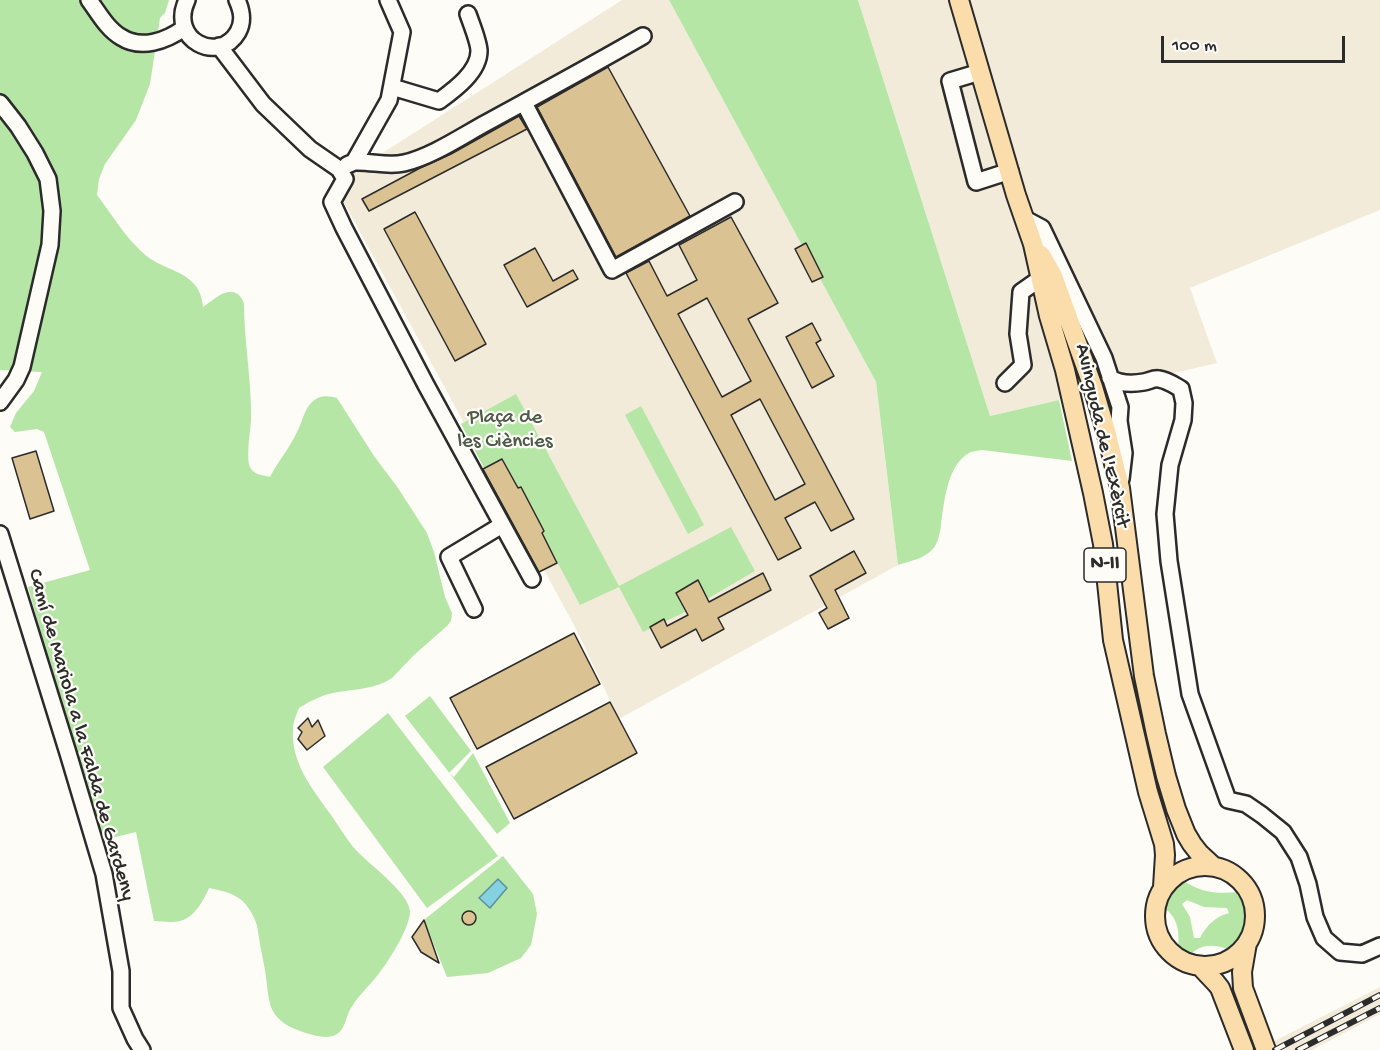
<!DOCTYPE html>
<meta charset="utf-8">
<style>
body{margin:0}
#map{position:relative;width:1380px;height:1050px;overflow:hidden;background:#fdfcf7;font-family:"Gochi Hand",sans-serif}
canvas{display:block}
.scale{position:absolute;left:1161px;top:36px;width:184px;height:27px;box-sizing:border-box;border:3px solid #2b2b2b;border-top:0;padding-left:8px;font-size:18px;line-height:21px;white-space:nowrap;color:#2b2b2b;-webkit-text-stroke:4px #fdfcf7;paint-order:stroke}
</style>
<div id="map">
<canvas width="1380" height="1050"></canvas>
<div class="scale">100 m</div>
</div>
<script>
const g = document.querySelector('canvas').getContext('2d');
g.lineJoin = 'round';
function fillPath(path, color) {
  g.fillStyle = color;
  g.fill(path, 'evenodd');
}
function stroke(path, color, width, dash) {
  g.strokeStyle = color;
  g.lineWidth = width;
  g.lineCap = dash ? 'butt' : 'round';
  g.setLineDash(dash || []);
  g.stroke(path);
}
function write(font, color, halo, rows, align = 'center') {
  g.font = font + ' "Gochi Hand",sans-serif';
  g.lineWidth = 4.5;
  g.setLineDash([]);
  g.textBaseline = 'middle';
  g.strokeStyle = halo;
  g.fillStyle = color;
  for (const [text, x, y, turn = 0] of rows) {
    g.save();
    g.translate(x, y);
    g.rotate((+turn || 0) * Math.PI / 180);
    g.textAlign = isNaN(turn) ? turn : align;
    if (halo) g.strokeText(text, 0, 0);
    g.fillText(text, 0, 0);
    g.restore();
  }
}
const built = new Path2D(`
 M622,0H669L876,382L898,565L619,719L574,625L334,184Z
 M858,0H1380V210L1190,288L1217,363L990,416Z
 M1380,987V1014L1312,1050H1257Z`);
const green = new Path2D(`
 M0,0H169L165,13L160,18L150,84L136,120L105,164L99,179L97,195C110,212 122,232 137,247C144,255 154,262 164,266C184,275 201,281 203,307C216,298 234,280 244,303C244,343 252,381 251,421C250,432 246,458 250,467C254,475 262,475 270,477C278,461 290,448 297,432C302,423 304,410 311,403C318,395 328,395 337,398L374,456L398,488L427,533L434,552L445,597L452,613L451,621L447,626L414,655L392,678C375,689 357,689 338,692C324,694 310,701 299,708C296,715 293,723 293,730C291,762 311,787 328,811C337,823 345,837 354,848C367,863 410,893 410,912C409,930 388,962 377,976C368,987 358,996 351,1008C347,1014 346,1023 342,1029C333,1043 313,1035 300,1031C265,1018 270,1001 265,970C262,955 259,940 257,925C247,898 235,893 209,888C204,900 194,918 180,921C172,923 162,921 154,921L136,832L99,841L28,587L90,570L44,432L37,429L15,432L10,427L16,413L34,391L42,372L0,370Z
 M669,0H858L990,416L1059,400L1072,461L982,450C978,451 972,451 969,453C947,465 944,503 941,525C940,533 938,544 932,550C923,559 910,561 898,565L876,382Z
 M516,394L619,586L731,527L755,571L683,613L643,632L619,587L580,605L542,533L544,531L522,489L521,487L518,488L503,459L484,468L461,424Z
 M641,406L704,525L688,534L625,415Z
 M430,696L471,751L449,773L454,777L473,753L510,823L497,834L405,716Z
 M388,713L498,856L427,908L323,767Z
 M503,856L533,894L537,914L531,945L521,958L488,973L447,977L424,920Z
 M1182,879C1199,893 1218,894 1239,892C1256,915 1246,932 1227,949C1213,944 1200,944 1190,955L1178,949C1180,932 1178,917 1163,907C1165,894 1171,885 1182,879ZM1187,900L1204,907L1227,908L1229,913C1216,916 1206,926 1200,938H1194L1190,917L1182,904Z`);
const water = new Path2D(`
 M498,879L507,888L490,908L479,898Z`);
const building = new Path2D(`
 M608,67L690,216L616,257L537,107Z
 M519,116L527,129L369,211L362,199L420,168L451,154Z
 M415,212L486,344L455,361L384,229Z
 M731,217L778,303L748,319L854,519L831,531L815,502L785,518L801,548L778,560L626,273L649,261L667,296L697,280L679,245ZM707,298L751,381L722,397L678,314ZM760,399L805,484L775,500L731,415Z
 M806,243L823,277L812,282L795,249Z
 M535,248L553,281L573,270L578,279L527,307L504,265Z
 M812,323L821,340L816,343L834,376L812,388L786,337Z
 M36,451L54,511L30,519L12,458Z
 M502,459L518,488L521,487L544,531L542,533L557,563L539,572L483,469Z
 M854,551L866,573L835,590L849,618L828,629L819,613L827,608L810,576Z
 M763,573L771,590L718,618L724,629L702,641L696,629L661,648L650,627L664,619L667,626L688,615L676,593L698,580L709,602Z
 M574,633L600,684L477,749L450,698Z
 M610,702L637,753L514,819L486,767Z
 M308,718L312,727L318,720L325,736L307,750L298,739L302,732L298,728Z
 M462 918a7 7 0 1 1 14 0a7 7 0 1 1-14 0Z
 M424,920L439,963L421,952L412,937Z`);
const minor = new Path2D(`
 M89,0C98,12 107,29 121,37C141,50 166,41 184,28
 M187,0C168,40 219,65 238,32C244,21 242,11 237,0
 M219,46L263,104L310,149L339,169L345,179L332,202L344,228L426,385L532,579
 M980,72L950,81L976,182L1010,171
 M392,87L439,101C454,90 479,72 479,51C479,42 471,23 468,14
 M0,103L18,126L35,153L48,179L52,211L50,245L22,367L16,380L0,402
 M524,103L612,270L735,202
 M354,162C371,161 388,167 404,163C431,157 462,136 486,123C539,94 591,66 643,36
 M347,165L354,162L389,100L402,32L388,0
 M1025,219L1042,228L1104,358L1120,407L1119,421L1124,453L1121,479
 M1110,378C1120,384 1133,384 1144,382C1150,381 1153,378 1159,379C1167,380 1174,385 1181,389L1184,403L1183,420L1170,465L1165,514L1169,561L1190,694L1228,800L1246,804L1262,815L1283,832L1299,857L1308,884L1315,917L1324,938L1340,952L1362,954L1380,946
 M1005,383L1023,365L1018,334L1021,292L1041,278
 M0,534L68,753L104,874L121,971V1008L135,1039L142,1050
 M474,609L449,557L502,525`);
const major = new Path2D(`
 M959,0L1016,195L1033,244L1049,316L1065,370L1093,493L1103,544L1113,640L1148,792L1164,844L1165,855L1163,887
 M1041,255L1053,276L1093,387L1106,431L1120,488L1144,676L1156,734L1166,776L1176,809L1186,834L1192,844L1199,853L1213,866
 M1155 916a50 50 0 1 1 100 0a50 50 0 1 1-100 0Z
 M1247,943L1242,972L1243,988L1266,1050
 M1200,966L1216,983L1220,988L1244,1050`);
const rail = new Path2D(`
 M1275,1050L1380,995
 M1298,1050L1380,1008`);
const shields = [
 [1105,565,42]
];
const shieldNames = [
 ["N-II",1105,565]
];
const parkNames = [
 ["Plaça de",505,419],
 ["les Ciències",505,443]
];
const streetNames = [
 ["Avinguda de l'Exèrcit",1101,436,77],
 ["Camí de Mariola a la Falda de Gardeny",80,735,74]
];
fillPath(built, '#f3ebd9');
fillPath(green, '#b5e6a6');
fillPath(water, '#84d1e2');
stroke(water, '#608f99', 1.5);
fillPath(building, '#dbc292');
stroke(building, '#2b2b2b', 1.5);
stroke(minor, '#2b2b2b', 20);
stroke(major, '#2b2b2b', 22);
stroke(minor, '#fdfcf7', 15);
stroke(major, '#faddab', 18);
stroke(rail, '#2b2b2b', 6);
stroke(rail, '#fdfcf7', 4, [11]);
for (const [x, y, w] of shields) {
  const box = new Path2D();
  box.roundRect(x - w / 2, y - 17, w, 34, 4.5);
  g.fillStyle = '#fdfcf7';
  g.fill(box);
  stroke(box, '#2b2b2b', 1.5);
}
write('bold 20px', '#2b2b2b', null, shieldNames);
write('21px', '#4e5a4a', '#fdfcf7', parkNames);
write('21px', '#2b2b2b', '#fdfcf7', streetNames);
</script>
